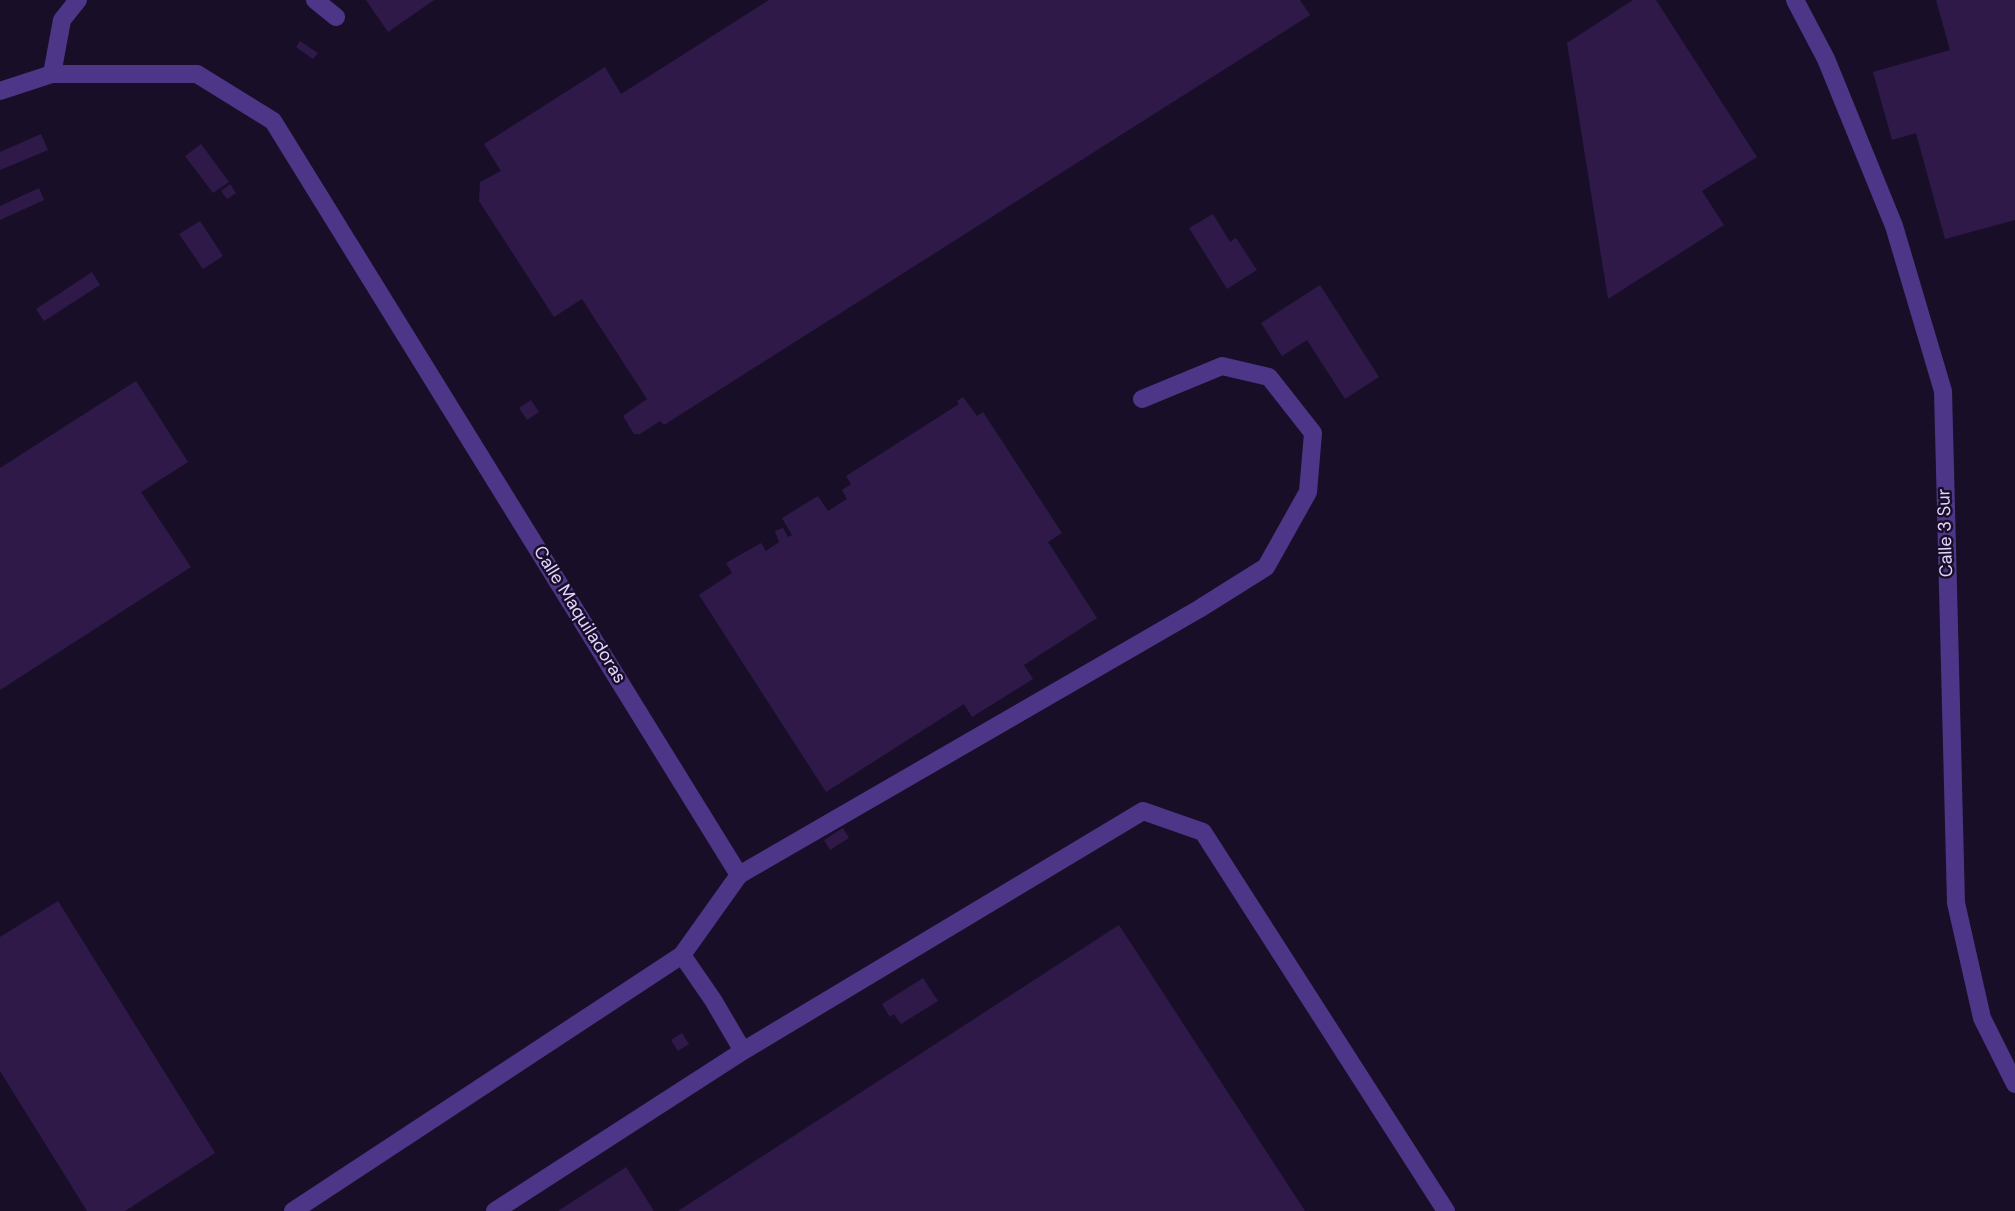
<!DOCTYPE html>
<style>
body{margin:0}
canvas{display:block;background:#180e27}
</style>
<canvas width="2015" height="1211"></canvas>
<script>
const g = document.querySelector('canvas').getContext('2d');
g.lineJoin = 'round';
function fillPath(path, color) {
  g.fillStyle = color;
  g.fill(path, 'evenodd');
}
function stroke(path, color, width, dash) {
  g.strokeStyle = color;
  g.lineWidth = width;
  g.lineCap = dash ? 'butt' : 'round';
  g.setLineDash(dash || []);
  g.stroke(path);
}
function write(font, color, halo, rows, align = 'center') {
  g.font = font + ' "DM Sans",sans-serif';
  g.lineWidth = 5;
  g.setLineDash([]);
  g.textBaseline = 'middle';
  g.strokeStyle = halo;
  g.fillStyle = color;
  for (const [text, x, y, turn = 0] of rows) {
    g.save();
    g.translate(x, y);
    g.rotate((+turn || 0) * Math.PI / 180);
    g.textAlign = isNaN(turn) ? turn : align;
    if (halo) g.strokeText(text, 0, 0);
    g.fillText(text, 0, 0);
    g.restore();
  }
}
const building = new Path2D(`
 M366,0H434L388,32Z
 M769,0H1300L1310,15L664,425L660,421L640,434H634L623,416L647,399L582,299L554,317L479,201L480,182L501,171L484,144L605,67L621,94Z
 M1633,0H1656L1757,157L1702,191L1724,225L1608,299L1567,43Z
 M1936,0H2015V220L1945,239L1916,133L1892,140L1873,72L1950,50Z
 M300,41L318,53L313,59L296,47Z
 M41,134L48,150L0,170V152Z
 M201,144L229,182L213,193L185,156Z
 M230,184L236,193L227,199L221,191Z
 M39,188L44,200L0,220V206Z
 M1213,214L1230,242L1236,238L1257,270L1227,289L1189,228Z
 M200,221L223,256L203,269L179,234Z
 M92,272L100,285L44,321L36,309Z
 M1320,285L1379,377L1345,399L1307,340L1282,356L1261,323Z
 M136,381L188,462L141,492L191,567L0,690V468Z
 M963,397L977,416L983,412L1062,533L1048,542L1097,618L1024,665L1033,679L972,717L964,704L826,792L699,595L732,573L726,563L761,543L766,551L779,542L775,531L783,528L788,537L792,535L782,518L818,496L828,511L847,499L842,490L851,484L846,476L959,404L957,401Z
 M531,400L539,412L527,420L519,408Z
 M843,828L849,838L830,850L824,840Z
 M58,901L215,1153L125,1211H87L0,1071V937Z
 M1119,925L1305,1211H678Z
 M923,978L938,1001L901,1024L894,1014L890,1017L882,1004Z
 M682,1033L689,1044L678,1051L671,1040Z
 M626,1167L654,1211H558L620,1171Z`);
const lane = new Path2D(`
 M315,0L336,17
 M52,74L62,20L78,0
 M739,875L1199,609L1266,567L1308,492L1313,433L1269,377L1222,366L1142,399
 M682,955L713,1000L743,1051L1143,811L1203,832L1446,1211
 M495,1211L743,1051`);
const street = new Path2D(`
 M1795,0L1826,59L1894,226L1943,391L1956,903L1982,1018L2015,1084
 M0,91L52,74H197L273,121L739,875L682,955L293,1211`);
const streetNames = [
 ["Calle 3 Sur",1946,533,-92],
 ["Calle Maquiladoras",579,615,58]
];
fillPath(building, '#2e1949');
stroke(lane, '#4d3688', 18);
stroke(street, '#4d3688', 18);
write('18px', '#e3d4ff', '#180e27', streetNames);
</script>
